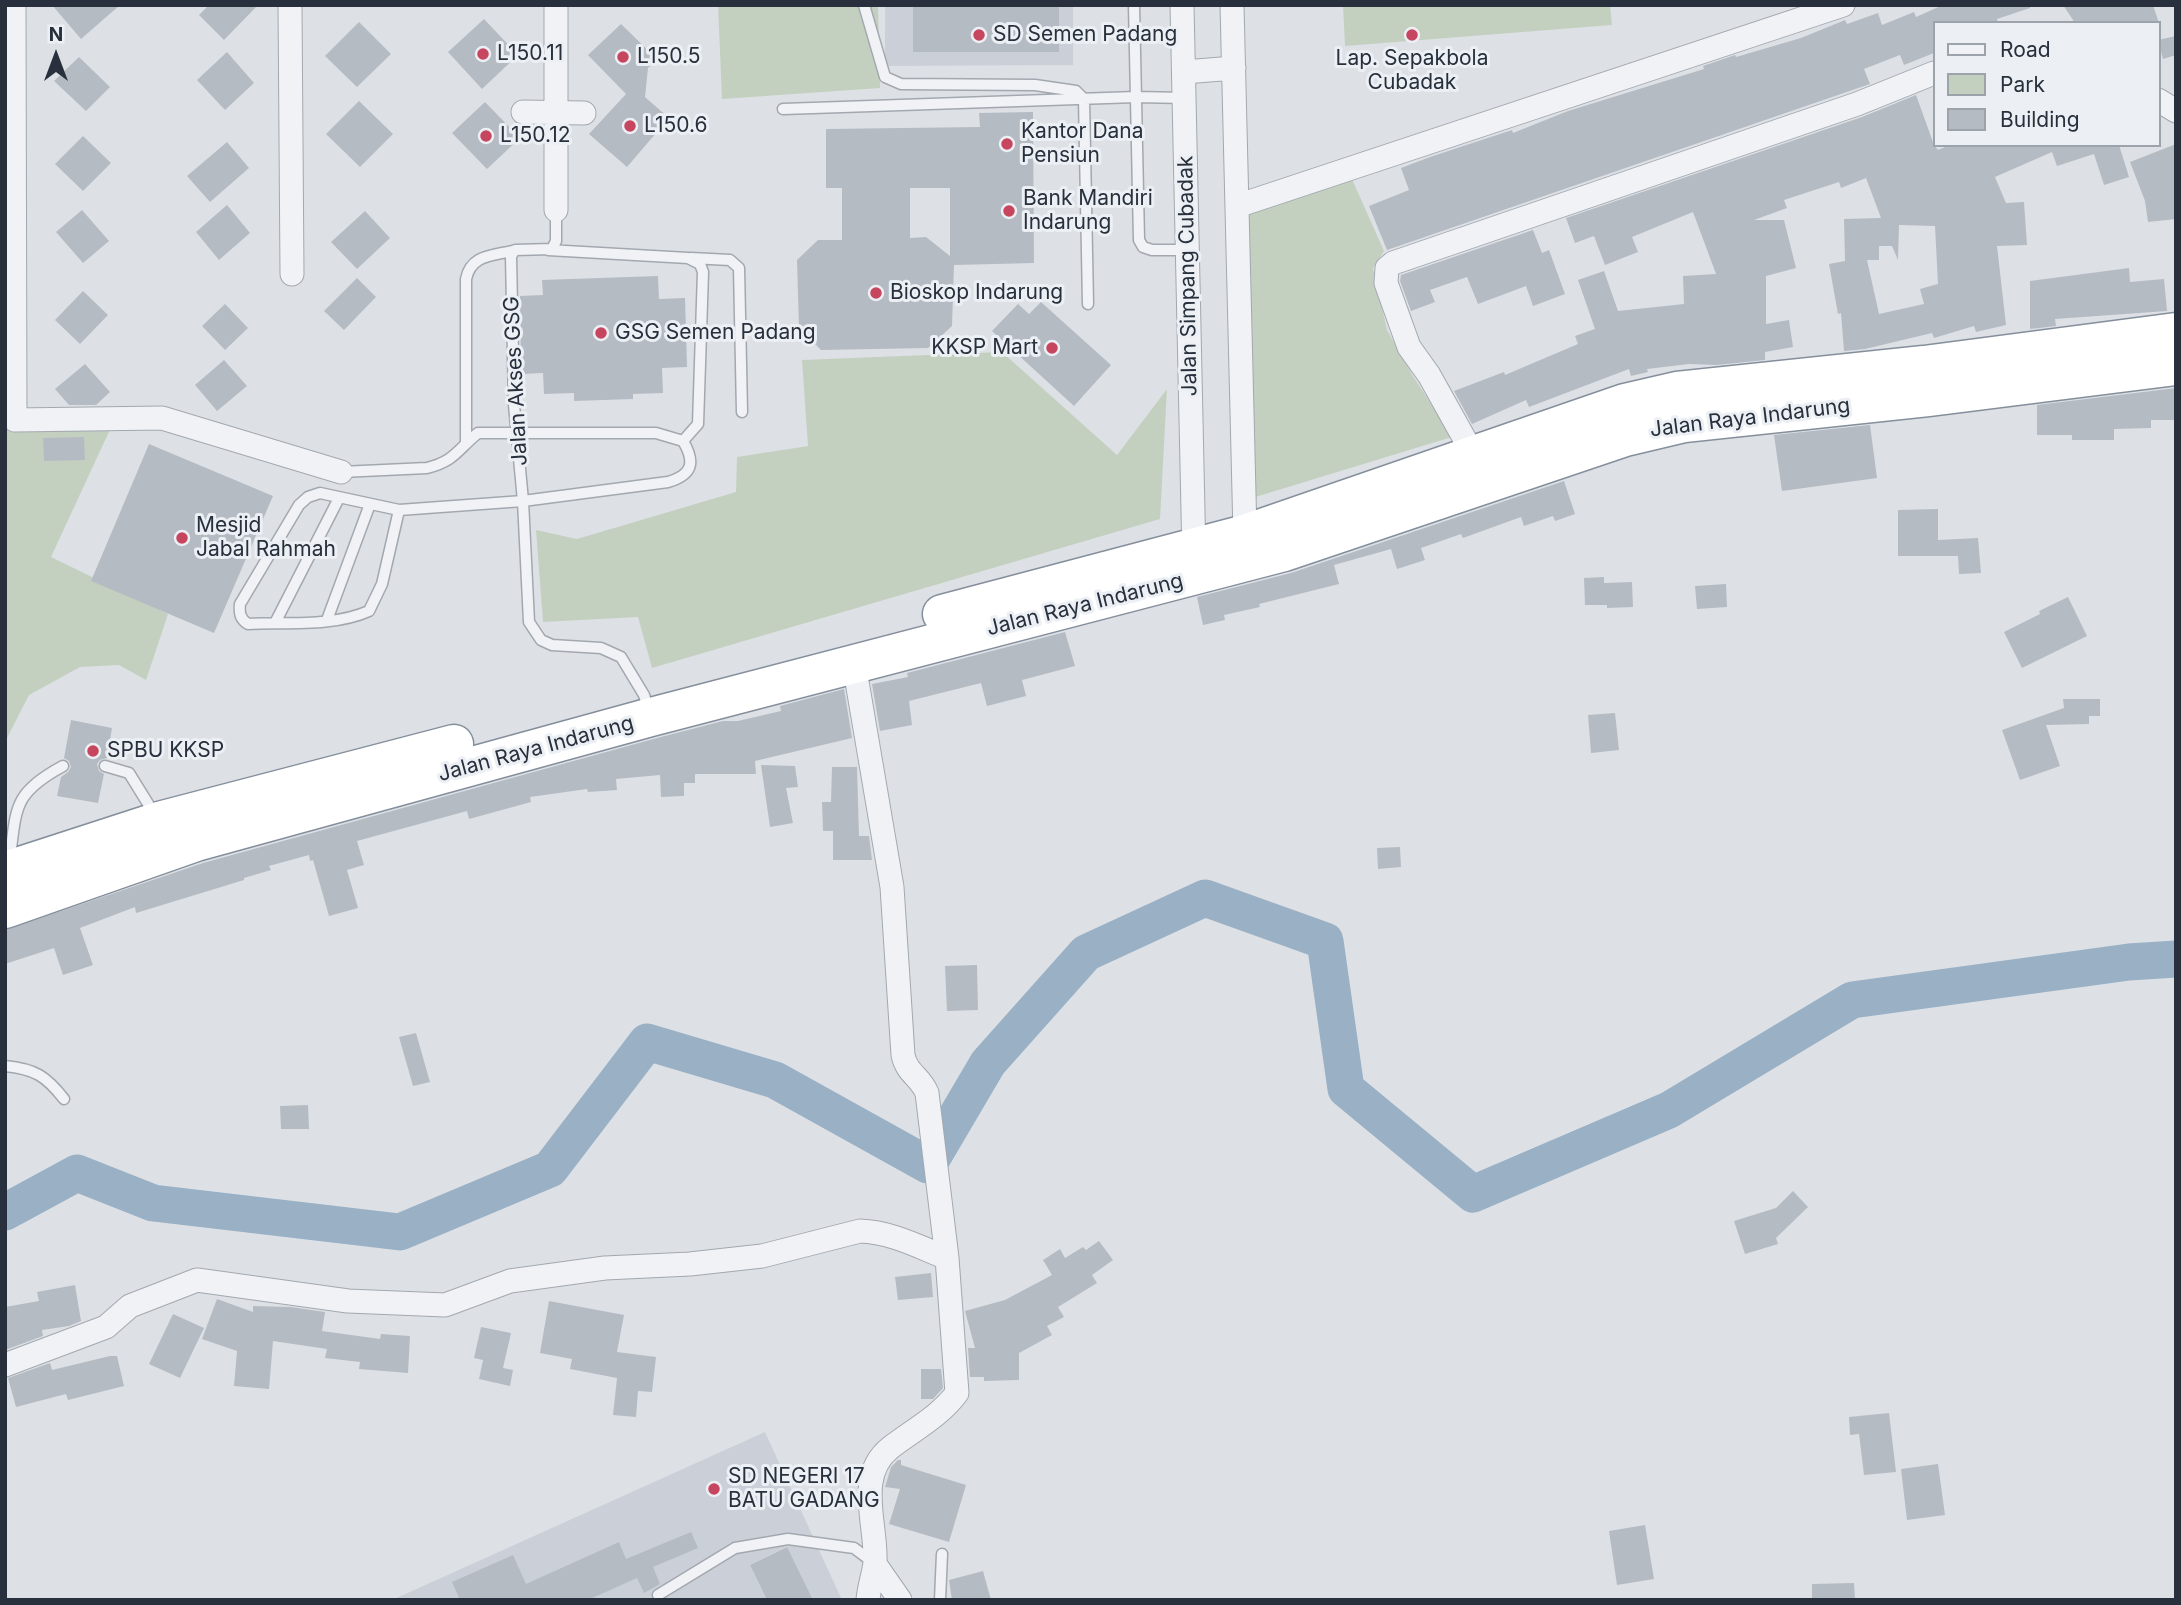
<!DOCTYPE html>
<style>
body{margin:0}
#map{position:relative;width:2181px;height:1605px;overflow:hidden;background:#dde1e6;font-family:Inter,sans-serif}
canvas{display:block}
.frame{position:absolute;inset:0;border:7px solid #27303c;pointer-events:none}
.legend{position:absolute;left:1933px;top:21px;width:228px;height:126px;box-sizing:border-box;background:#ecf0f4;border:2px solid #9da3aa;margin:0;padding:9px 12px;list-style:none;font-size:21px;color:#27303c}
.legend li{display:flex;align-items:center;gap:14px;height:35px}
.legend b{width:35px;border:2px solid #9da3aa}
.north{position:absolute;left:21px;top:21px;width:70px;height:70px;-webkit-text-stroke:5px #ecf0f4;paint-order:stroke;rotate:0deg;font-size:19px;font-weight:700;line-height:28px;text-align:center;color:#27303c}
.north::after{content:'';display:block;margin:auto;width:24px;height:32px;background:#27303c;clip-path:polygon(50% 0,100% 100%,50% 72%,0 100%)}
</style>
<div id="map">
<canvas width="2181" height="1605"></canvas>
<div class="frame"></div>
<ul class="legend">
<li><b style="height:9px;background:#f0f2f5"></b>Road</li>
<li><b style="height:19px;background:#c4d0bf"></b>Park</li>
<li><b style="height:19px;background:#b5bbc3"></b>Building</li>
</ul>
<div class="north">N</div>
</div>
<script>
const g = document.querySelector('canvas').getContext('2d');
g.lineJoin = 'round';
function fillPath(path, color) {
  g.fillStyle = color;
  g.fill(path, 'evenodd');
}
function stroke(path, color, width, dash) {
  g.strokeStyle = color;
  g.lineWidth = width;
  g.lineCap = dash ? 'butt' : 'round';
  g.setLineDash(dash || []);
  g.stroke(path);
}
function write(font, color, halo, rows, align = 'center') {
  g.font = font + ' Inter,sans-serif';
  g.lineWidth = 6;
  g.setLineDash([]);
  g.textBaseline = 'middle';
  g.strokeStyle = halo;
  g.fillStyle = color;
  for (const [text, x, y, turn = 0] of rows) {
    g.save();
    g.translate(x, y);
    g.rotate((+turn || 0) * Math.PI / 180);
    g.textAlign = isNaN(turn) ? turn : align;
    if (halo) g.strokeText(text, 0, 0);
    g.fillText(text, 0, 0);
    g.restore();
  }
}
const built = new Path2D(`
 M885,5H1073V65L885,66Z
 M765,1432L842,1600H813L786,1547L750,1565L767,1600H392Z`);
const green = new Path2D(`
 M718,5H878L880,88L722,99Z
 M1343,5H1610L1612,25L1345,46Z
 M1351,177L1384,251L1373,268L1387,330L1413,376L1452,437L1239,502L1235,214Z
 M1002,352L1117,455L1167,389L1160,519L652,668L638,617L543,622L536,530L577,539L736,492L737,457L808,446L802,360Z
 M5,420L114,421L51,557L168,614L146,680L119,665L80,667L29,695L5,742Z`);
const river = new Path2D(`
 M5,1212L77,1173L153,1203L400,1232L550,1169L647,1042L775,1080L928,1165L988,1063L1086,953L1205,898L1325,941L1346,1089L1473,1194L1669,1110L1852,1000L2129,962L2176,959`);
const building = new Path2D(`
 M52,5H120L81,39Z
 M209,5H258L224,40L199,15Z
 M913,5H1059V52H913Z
 M1943,5H2030V8L1997,19L1998,23H1934V53L1904,65L1900,55L1864,69L1870,84L1387,250L1369,206L1409,190L1401,168L1430,157L1512,130L1513,133L1568,111L1704,69L1703,66L1735,55L1736,57L1801,38L1845,20L1847,24L1878,13L1882,25L1914,12L1916,17Z
 M2063,5H2153L2159,23H2075Z
 M484,19L518,55L482,89L448,52Z
 M359,22L391,54L357,87L325,56Z
 M621,24L657,59L648,68L645,97L669,118L627,167L589,134L626,94L588,55Z
 M2176,36V55L2163,59L2158,40Z
 M227,52L254,83L225,110L197,80Z
 M79,57L110,87L86,111L54,81Z
 M1916,95L1934,145L1938,150L1950,145H2119L2129,177L2104,185L2094,154L2057,166L2052,152L1995,177L2006,203L2024,202L2027,245L1997,246L2006,325L1976,332L1974,326L1934,338L1932,333L1865,349L1844,351L1841,313L1838,314L1829,264L1845,261L1844,219L1881,218L1866,178L1841,188L1839,182L1784,200L1787,208L1754,220H1784L1796,268L1766,276V324L1789,320L1793,347L1765,352V360L1717,365L1689,364L1647,369L1648,372L1631,376L1629,369L1529,407L1526,400L1472,424L1454,391L1504,372L1505,375L1578,344L1575,336L1595,329L1578,280L1604,271L1618,311L1684,304L1683,276L1716,274L1693,212L1632,237L1638,252L1605,265L1594,236L1575,243L1566,218L1862,117ZM1899,225L1935,226L1938,284L1920,289L1924,304L1879,314L1867,260H1879V246H1892L1898,260Z
 M359,101L393,134L360,167L326,134Z
 M485,102L520,138L487,169L452,133Z
 M1033,112L1034,263L954,265L952,326L928,348L821,350L799,328L797,260L818,240H842V188H826V129L980,127L979,113ZM910,188H950V256L926,237L910,238Z
 M83,136L111,163L83,191L55,164Z
 M227,142L249,168L210,202L187,176Z
 M2176,144V219L2148,222L2145,201L2130,162Z
 M227,205L250,233L219,260L196,232Z
 M82,210L109,241L83,263L56,232Z
 M365,211L390,238L357,269L331,242Z
 M1533,230L1542,253L1549,250L1565,294L1533,306L1526,286L1478,304L1467,277L1430,290L1435,302L1411,311L1400,281L1401,275Z
 M2129,268L2130,282L2164,279L2167,311L2055,319L2056,326L2030,329V281Z
 M658,276L659,299L685,298L687,367L662,368L663,393L633,394V399L574,401V393L544,394L543,373L521,374L520,296L543,295L542,280Z
 M357,278L376,297L344,330L324,311Z
 M83,291L108,315L80,344L55,320Z
 M1041,302L1111,365L1074,406L992,331L1018,304L1029,314Z
 M225,304L248,328L225,350L202,326Z
 M224,360L247,386L217,411L195,385Z
 M85,364L110,392L96,405H69L55,389Z
 M2176,388V420H2151V428L2114,429V440H2072V435H2037V405Z
 M1870,425L1877,478L1782,491L1774,435Z
 M84,437L85,460L44,461L43,438Z
 M149,444L273,496L214,633L91,581Z
 M1564,481L1575,514L1555,521L1553,516L1524,526L1521,517L1463,538L1461,534L1421,548L1425,560L1397,569L1391,549L1334,565L1339,584L1259,604L1260,607L1224,615L1225,620L1203,625L1197,597L1291,573Z
 M1938,509V540L1978,538L1981,573L1959,574L1958,556H1898V510Z
 M1604,577V583L1632,582L1633,607L1607,608V605H1585L1584,578Z
 M1726,584L1727,607L1697,609L1695,586Z
 M2068,597L2087,636L2022,668L2004,632L2040,614L2039,611Z
 M1065,632L1075,666L1022,680L1026,696L987,706L981,683L909,701L912,725L880,731L872,684L908,677L907,673Z
 M844,689L852,738L755,761L756,774H695V783H684V796L661,797L660,775L616,779L617,790L588,792L587,789L530,797L531,802L469,819L467,811L357,841L364,865L347,870L358,908L329,916L313,860L310,861L309,855L269,866L271,870L244,878V880L136,913L135,907L80,928L93,965L63,975L54,948L5,964V930L203,863L657,738L723,721H738L781,711L780,706Z
 M2063,699H2100V716H2089V724L2046,725L2060,766L2020,780L2002,730L2064,708Z
 M1615,713L1619,750L1591,753L1588,715Z
 M71,720L112,728L107,758L100,760L97,764L99,771L104,774L98,803L57,796L61,777L68,772L71,767L69,761L64,758Z
 M761,765L795,766L798,787L786,788L793,823L770,827Z
 M832,767H857L859,836H869L872,860H833V831H823L822,802H831Z
 M1400,847L1401,867L1378,869L1377,848Z
 M977,965L978,1010L947,1011L945,966Z
 M416,1033L430,1082L413,1086L399,1037Z
 M308,1105L309,1129H281L280,1106Z
 M1793,1191L1808,1207L1776,1238L1778,1244L1745,1254L1734,1221L1776,1208Z
 M1099,1241L1113,1260L1092,1275L1097,1283L1058,1307L1064,1317L1047,1326L1052,1335L1019,1353V1380L984,1381V1377H970L968,1348H975L965,1311L1005,1300L1052,1275L1043,1260L1060,1249L1065,1258L1083,1247L1086,1250Z
 M931,1273L933,1297L898,1300L895,1277Z
 M75,1285L81,1321L69,1326L42,1330L43,1336L5,1350V1307L39,1301L37,1292Z
 M217,1299L253,1312V1306L291,1307L325,1312L322,1331L380,1339L381,1334L410,1336L408,1373L359,1369L360,1362L325,1358L327,1349L273,1341L269,1389L234,1386L237,1351L202,1339Z
 M549,1301L624,1315L617,1352L656,1357L652,1392L638,1391L636,1417L613,1415L617,1378L570,1369L572,1359L540,1353Z
 M173,1314L204,1328L180,1378L149,1364Z
 M481,1327L511,1333L503,1368L513,1370L510,1386L479,1379L483,1360L474,1358Z
 M110,1356H117L124,1386L68,1400L66,1394L16,1407L8,1378L50,1363L52,1370Z
 M921,1369H941L943,1388L933,1399H921Z
 M1889,1413L1896,1472L1864,1475L1859,1434L1850,1435L1849,1417Z
 M898,1460H901V1465L966,1485L949,1542L889,1524L900,1489L885,1487L891,1467Z
 M1938,1464L1945,1515L1907,1520L1901,1469Z
 M1645,1525L1654,1579L1617,1585L1609,1531Z
 M691,1532L698,1548L653,1567L660,1584L644,1593L637,1578L588,1600H460L452,1582L513,1555L526,1584L619,1542L626,1559Z
 M787,1547L813,1600H767L750,1565Z
 M983,1571L991,1600H952L949,1580Z
 M1854,1583L1855,1600H1812V1584Z`);
const lane = new Path2D(`
 M864,5L885,77L901,84L1035,85L1076,91L1084,99L1088,304
 M1134,5L1139,240L1143,247L1152,250H1187
 M783,109L1136,97L1185,98
 M556,210V241L552,249L515,250L511,256L514,405L523,501L529,622L541,640L552,645L601,648L621,657L644,695L649,711
 M548,250L688,258L700,264L703,272L698,424L683,441
 M691,258L730,260L739,268L742,412
 M466,443V279C471,255 491,256 512,251
 M341,472L427,468C455,461 457,450 478,433H656L683,441C696,463 692,475 668,482L523,501L399,510L320,493L308,497L299,505L240,604C239,613 240,619 248,624C287,622 333,627 369,611L382,584L399,510
 M327,620L370,504
 M275,623L339,498
 M105,766L129,773L155,815
 M9,863C17,809 11,794 63,766
 M5,1066C35,1069 46,1076 64,1099
 M658,1595L735,1548L788,1539L854,1548L874,1563
 M940,1600L942,1554`);
const street = new Path2D(`
 M14,5L15,420L162,418L341,472
 M290,5L292,274
 M1182,5L1194,558
 M1232,5L1245,534L1242,543
 M1184,72L1234,68
 M2158,100L2176,111
 M523,112L584,113
 M1237,206L1843,5
 M556,210V5
 M1473,454L1429,375L1409,347L1386,283L1387,268L1393,263L1857,104L1934,73
 M5,1365L106,1327L130,1306L197,1280L348,1301L445,1305L510,1281L605,1268L690,1264L762,1256L860,1231C891,1232 919,1247 947,1258L927,1093C920,1076 907,1074 903,1055L892,887L854,664
 M875,1564L900,1600
 M868,1600C869,1586 874,1574 875,1562C877,1525 855,1476 890,1448C913,1430 939,1417 957,1393L947,1258`);
const highway = new Path2D(`
 M942,614L1245,534L1625,403L1677,391L1924,365L2176,332
 M5,871L159,821L454,744
 M5,909L196,842L651,717L1284,552L1625,437L1684,423L1928,397L2176,366`);
const markers = [
 [979,35,7,"#c7465f"],
 [1412,35,7,"#c7465f"],
 [483,54,7,"#c7465f"],
 [623,57,7,"#c7465f"],
 [630,126,7,"#c7465f"],
 [486,136,7,"#c7465f"],
 [1007,144,7,"#c7465f"],
 [1009,211,7,"#c7465f"],
 [876,293,7,"#c7465f"],
 [601,333,7,"#c7465f"],
 [1052,348,7,"#c7465f"],
 [182,538,7,"#c7465f"],
 [93,751,7,"#c7465f"],
 [714,1489,7,"#c7465f"]
];
const poiNames = [
 ["SD Semen Padang",993,35],
 ["L150.11",497,54],
 ["L150.5",637,57],
 ["Lap. Sepakbola",1412,59,"center"],
 ["Cubadak",1412,83,"center"],
 ["L150.6",644,126],
 ["Kantor Dana",1021,132],
 ["Pensiun",1021,156],
 ["L150.12",500,136],
 ["Bank Mandiri",1023,199],
 ["Indarung",1023,223],
 ["Bioskop Indarung",890,293],
 ["GSG Semen Padang",615,333],
 ["KKSP Mart",1038,348,"right"],
 ["Mesjid",196,526],
 ["Jabal Rahmah",196,550],
 ["SPBU KKSP",107,751],
 ["SD NEGERI 17",728,1477],
 ["BATU GADANG",728,1501]
];
const streetNames = [
 ["Jalan Simpang Cubadak",1188,276,-91],
 ["Jalan Akses GSG",516,381,-93],
 ["Jalan Raya Indarung",1750,418,-7],
 ["Jalan Raya Indarung",1085,605,-14],
 ["Jalan Raya Indarung",536,749,-15]
];
fillPath(built, '#cbd0d8');
fillPath(green, '#c4d0bf');
stroke(river, '#99b0c5', 37);
fillPath(building, '#b5bbc3');
stroke(lane, '#a3a8b0', 13);
stroke(street, '#a3a8b0', 25);
stroke(highway, '#858f9c', 41);
stroke(lane, '#f0f2f5', 10);
stroke(street, '#f0f2f5', 23);
stroke(highway, '#fff', 38);
for (const [x, y, r, color] of markers) {
  const dot = new Path2D();
  dot.arc(x, y, r, 0, 2 * Math.PI);
  g.fillStyle = color;
  g.fill(dot);
  stroke(dot, '#ecf0f4', 2.5);
}
write('21px', '#27303c', '#ecf0f4', poiNames, 'left');
write('21px', '#27303c', '#ecf0f4', streetNames);
</script>
